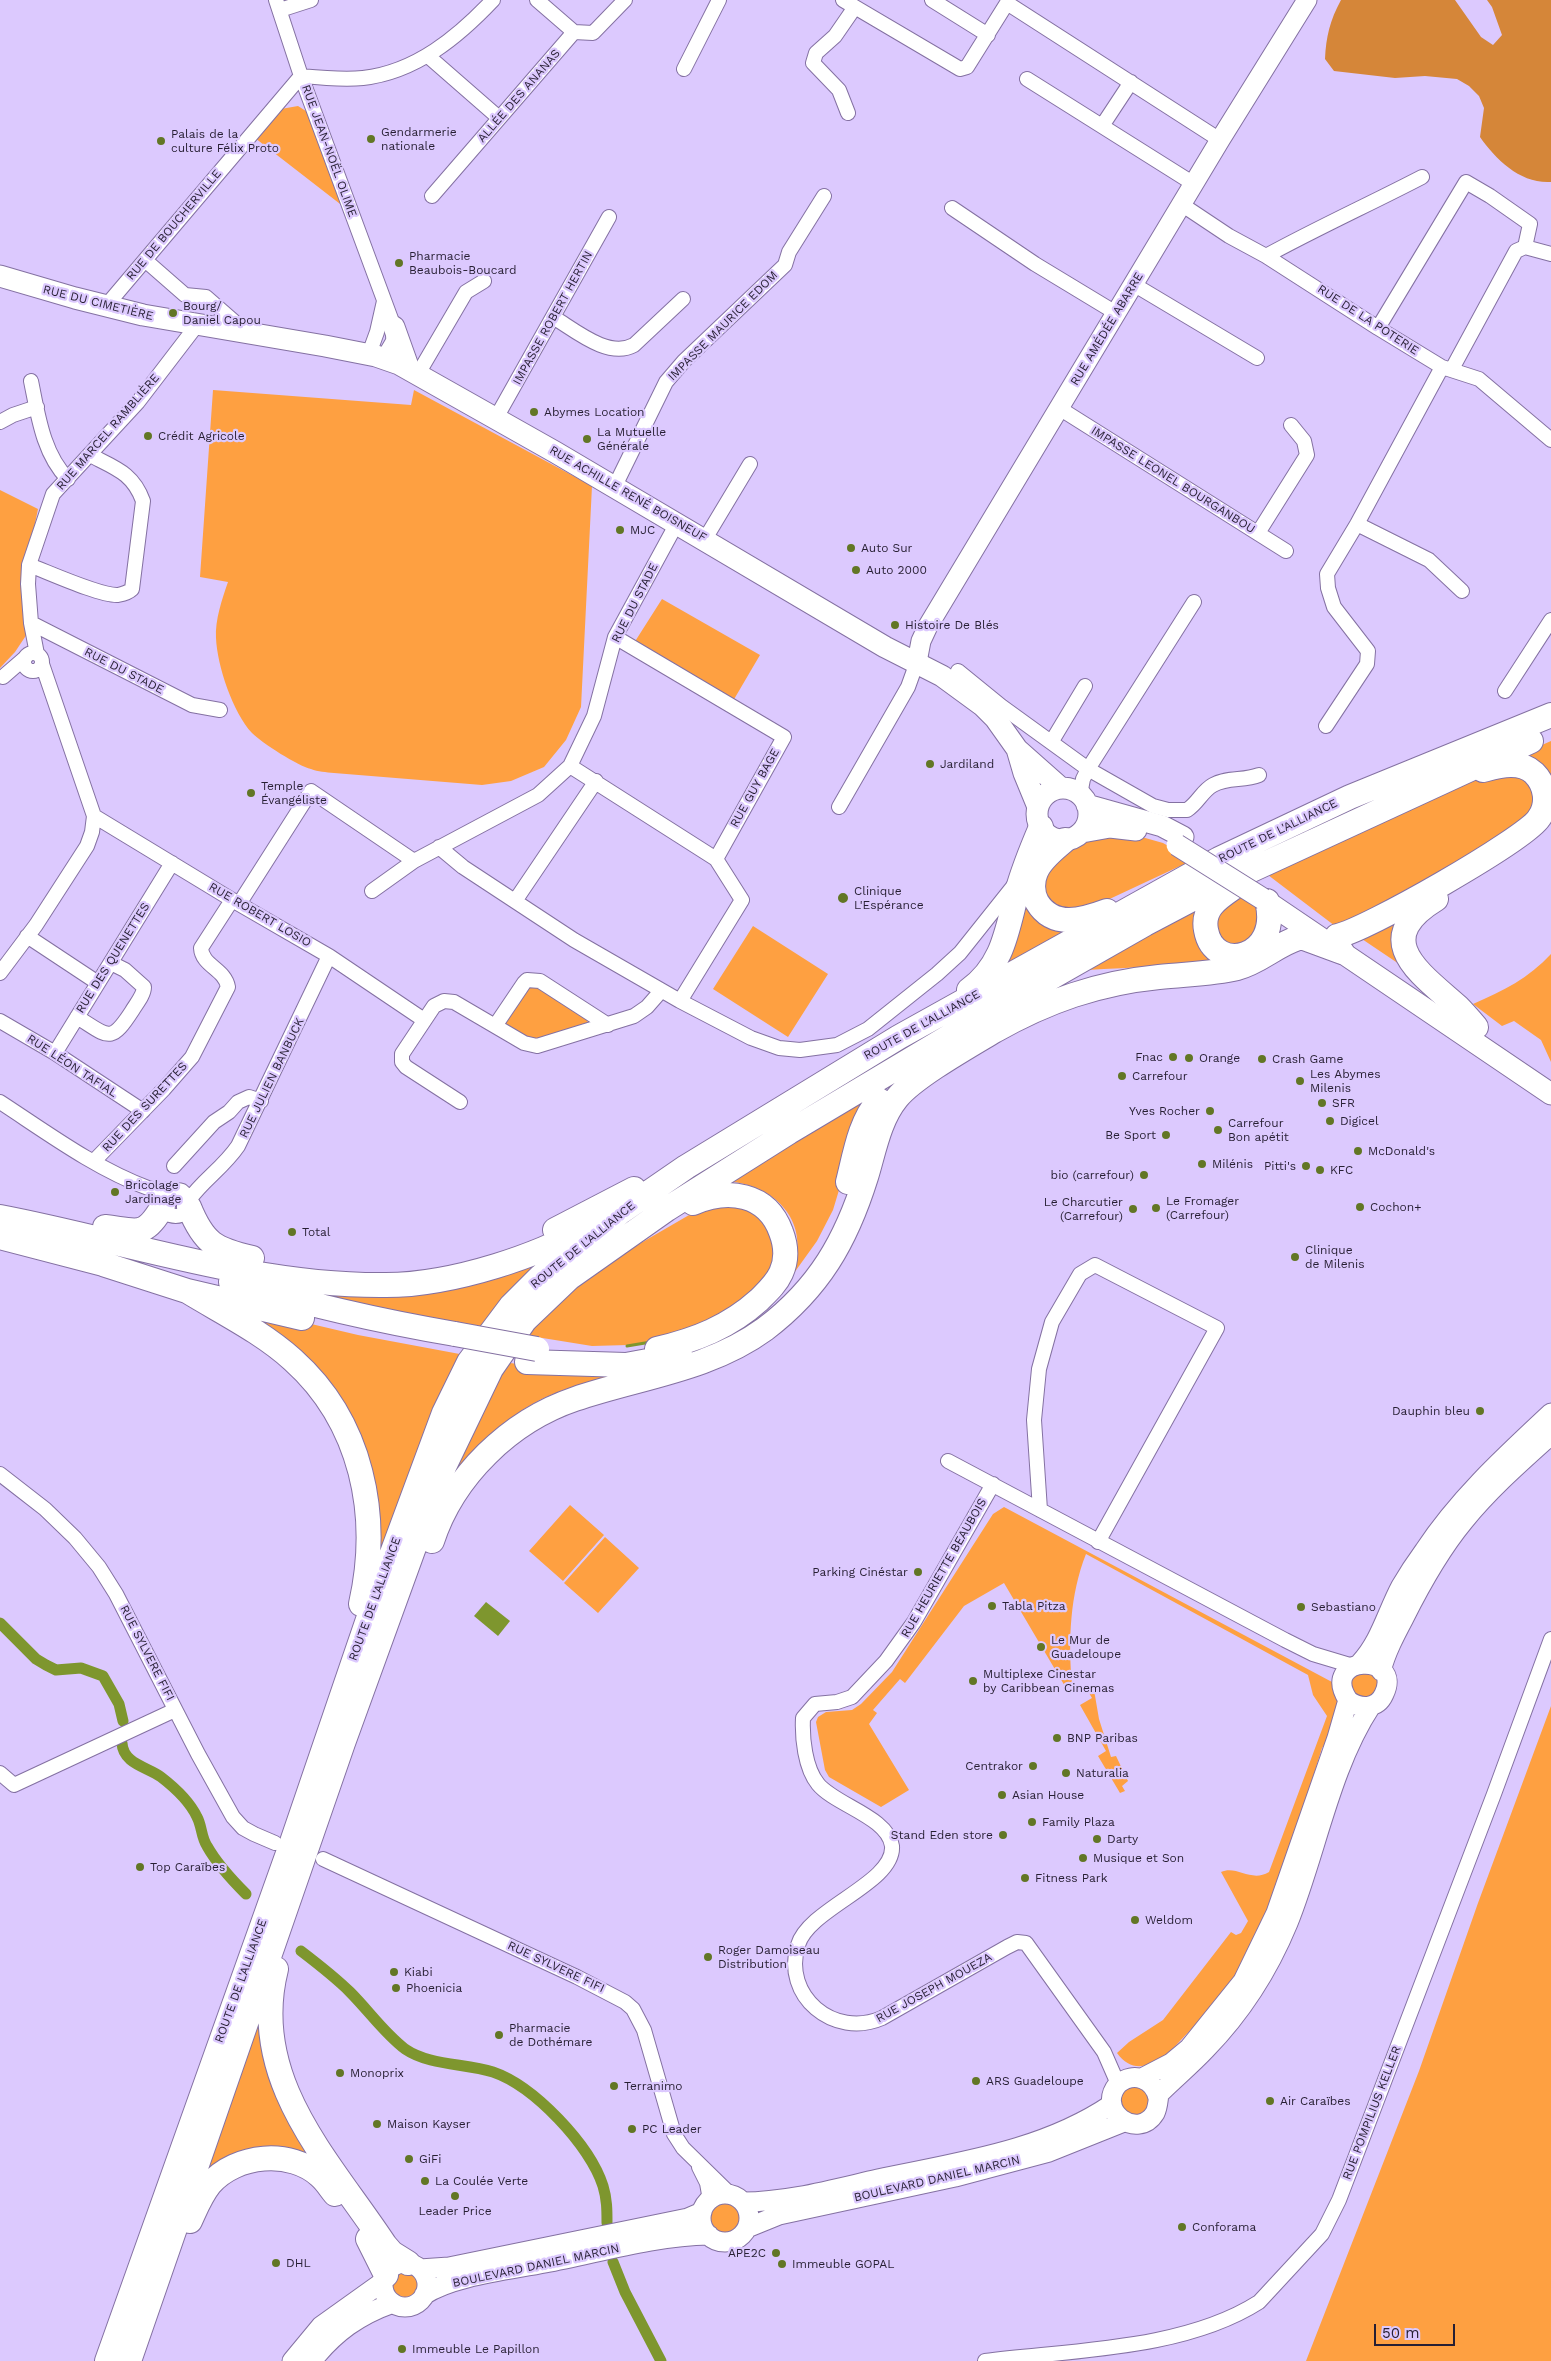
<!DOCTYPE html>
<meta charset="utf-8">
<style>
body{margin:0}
#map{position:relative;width:1551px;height:2361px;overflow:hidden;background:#dcc9fe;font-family:"Work Sans",sans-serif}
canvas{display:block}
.scale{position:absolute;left:1374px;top:2324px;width:81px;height:22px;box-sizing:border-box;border:2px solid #271f33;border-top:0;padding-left:6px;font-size:15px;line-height:18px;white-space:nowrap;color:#271f33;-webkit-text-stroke:4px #dcc9fe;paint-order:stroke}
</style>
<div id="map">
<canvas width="1551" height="2361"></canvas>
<div class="scale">50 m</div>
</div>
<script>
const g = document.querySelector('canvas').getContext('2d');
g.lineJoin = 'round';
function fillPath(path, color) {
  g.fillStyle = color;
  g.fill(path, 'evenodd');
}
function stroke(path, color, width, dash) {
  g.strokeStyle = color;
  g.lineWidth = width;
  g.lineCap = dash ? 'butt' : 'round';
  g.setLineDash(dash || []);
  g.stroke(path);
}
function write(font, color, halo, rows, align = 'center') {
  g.font = font + ' "Work Sans",sans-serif';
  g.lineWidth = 4.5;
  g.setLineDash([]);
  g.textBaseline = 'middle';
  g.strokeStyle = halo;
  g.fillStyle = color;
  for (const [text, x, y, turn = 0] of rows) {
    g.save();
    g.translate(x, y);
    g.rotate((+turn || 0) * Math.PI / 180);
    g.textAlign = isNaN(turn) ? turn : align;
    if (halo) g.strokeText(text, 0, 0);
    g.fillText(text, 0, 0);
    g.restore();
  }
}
const green = new Path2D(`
 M298,106L309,113L344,207L255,138L281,109Z
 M213,390L411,405L414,390L592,486L581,707L566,740L544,767L511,781L482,785L334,773C326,772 318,772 311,769C298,766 262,743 252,733C233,713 217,665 216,638C215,620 222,599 228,582L200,577Z
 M0,490L38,509L24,577L27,634L15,652L0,668Z
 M662,599L760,655L733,701L634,643Z
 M1551,741V784L1524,753Z
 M1510,769L1540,790L1523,828L1339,929L1268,875L1478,777Z
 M1124,832L1163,843L1193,860L1101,903L1069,911L1053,908L1044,897L1040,871L1065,847L1082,841Z
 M1239,891L1261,904L1263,933L1236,945L1216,939L1215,907Z
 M1027,893L1089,923L994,974Z
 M1207,902L1222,960C1177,967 1132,967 1087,970Z
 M1405,912L1408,970L1356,935Z
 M753,926L828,974L788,1037L713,989Z
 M1551,954V1062L1541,1040L1514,1021L1502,1026L1473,1004C1503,991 1529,978 1551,954Z
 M531,983L584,1013L588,1020L587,1024L534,1043L506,1027L505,1023Z
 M882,1085L861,1117L833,1210L817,1241L789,1280C792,1271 796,1262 797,1254C803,1213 768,1185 732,1182L731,1178Z
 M715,1200L758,1205L780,1259L752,1298L682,1336L628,1345L592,1346L524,1335L584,1276Z
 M549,1256L486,1331L302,1295Z
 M239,1307L358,1335L465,1355L380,1555L379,1505L373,1475L357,1429Z
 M503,1362L613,1377C574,1384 531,1398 503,1426C481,1449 461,1475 441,1499Z
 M570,1505L604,1535L563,1581L529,1551Z
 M1004,1507L1332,1682L1339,1705L1331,1736L1322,1748L1313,1777L1314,1791C1290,1859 1266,1934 1223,1993C1211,2010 1194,2026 1180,2041C1163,2060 1136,2080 1117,2053L1129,2042L1163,2020L1231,1932L1236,1935L1241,1933L1248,1921L1221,1872C1237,1865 1251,1883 1269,1872L1327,1716L1313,1695L1308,1675L1086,1554C1070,1594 1068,1641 1072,1684L1066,1688L1004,1583L964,1606L905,1683L900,1679L873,1710L877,1713L869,1724L909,1790L881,1807L829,1777L825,1770L816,1722L818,1717L826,1712L852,1710L861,1704L892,1672L993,1514Z
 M605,1537L639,1568L598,1613L564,1583Z
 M1374,1670L1381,1691L1358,1702L1349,1677Z
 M1094,1690L1099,1719L1111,1757L1116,1756L1128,1781L1122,1786L1125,1791L1120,1793L1098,1756L1106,1751L1080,1705L1092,1698L1089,1693Z
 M1551,1706V2361H1306L1419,2071L1478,1903Z
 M262,2004L312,2162L204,2179Z
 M1120 2101a15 15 0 1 1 30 0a15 15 0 1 1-30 0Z
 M707 2217a18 18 0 1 1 36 0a18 18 0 1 1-36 0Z
 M392 2284a13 13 0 1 1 26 0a13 13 0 1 1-26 0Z`);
const forest = new Path2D(`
 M1341,0H1455L1481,37L1493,45L1502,35L1492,7L1487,0H1551V182C1521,184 1496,160 1480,137L1484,108L1479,96L1469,86L1457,79L1425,76L1395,78L1334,71L1325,59C1326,37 1330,20 1341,0Z`);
const water = new Path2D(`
 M486,1602L510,1621L498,1636L474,1616Z`);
const stream = new Path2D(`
 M627,1346L651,1342`);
const canal = new Path2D(`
 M0,1623L36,1659L46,1665L56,1670L81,1668L103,1676L119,1704L123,1721
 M122,1743C123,1764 148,1767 161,1777C174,1787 190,1802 197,1817C202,1826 201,1837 207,1846C217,1864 231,1879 246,1894
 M301,1951C318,1964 335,1977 350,1992C369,2011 384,2033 405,2049C430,2066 465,2063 493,2072C534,2086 590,2145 603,2186C607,2199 607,2210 607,2223
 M613,2262L625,2292L661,2361`);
const street = new Path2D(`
 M276,0L301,76L394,327L393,341L383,358
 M843,0L960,69L967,67L1007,3L1220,140
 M932,0L988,35
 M280,10L311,0
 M574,32L593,33L625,0
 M428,56L499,118
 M684,69L719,0
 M301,76C322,78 342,80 363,78C416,72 458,37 493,0
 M1027,79L1194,184
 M848,113L839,90L813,63L816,53L835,36L855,7
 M1102,126L1131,82
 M432,196L574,32L537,0
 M1181,204L1229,236L1266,256L1378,328L1442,367L1479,379L1551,440
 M952,208L1035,264L1116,313
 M1266,256C1317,228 1370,204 1422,177
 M145,260L185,295L206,297L246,332
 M1133,284L1257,358
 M106,306L301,76
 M553,317C575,330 608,359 634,345L683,299
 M1378,328L1466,182L1490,196L1530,224L1525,247
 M369,354L377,332L384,301
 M1452,369L1516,251L1525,247L1551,254
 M418,374L466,292L484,281
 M31,381C38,415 43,454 68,479
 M1059,408L1286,551
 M496,418L609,217
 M0,422L13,415L37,407
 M614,488L666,382L684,361L785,265L789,252L824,196
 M1357,524L1429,560L1462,591
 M1258,533L1307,455L1304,441L1291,425
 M705,539L750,464
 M29,565C48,572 100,596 118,595C123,594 128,593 132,589L143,501C133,473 115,468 90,455
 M31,623L192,705L220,710
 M615,637L784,737L716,859
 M24 662a9 9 0 1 1 18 0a9 9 0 1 1-18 0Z
 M37,654L31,623L28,584L29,565L53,494L138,402L197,325
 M958,671L1001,706L1088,769L1153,806L1168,810H1187C1198,803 1202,791 1213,785C1227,777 1244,781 1259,775
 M3,677L26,657
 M1505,691L1551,620
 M1326,726L1367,664L1368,651L1334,607L1328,588L1327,574L1357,524L1442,367
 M1052,741L1085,686
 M570,766L716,859L742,900L680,1001
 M1080,795L1083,779L1088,769L1194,602
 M839,807L908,687L917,662
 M94,816L239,904L329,956L424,1020
 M439,847L463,867L574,940L680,1001L751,1038L779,1048L800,1050L837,1045L868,1029L937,974L960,953L1015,884
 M372,891L414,861L538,795L570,766L594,716L615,637L677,523
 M515,901L596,781
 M239,904L311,791L414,861
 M27,936L98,983
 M0,973L36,925L87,846L92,832L94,816L42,664
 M77,1017C108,1036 110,1045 132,1011C136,1004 144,995 144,987L125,970L111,963
 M0,1021L55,1053L143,1111
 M495,1026L524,983L527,980L540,981L608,1025
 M55,1053L172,863
 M0,1102C46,1132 96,1169 148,1188C159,1192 172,1188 182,1191C196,1202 187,1220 170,1215L164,1210L163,1199L171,1191
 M460,1102L406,1067L402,1062V1054L434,1006L444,1001L454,1002L524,1043L537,1046L634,1016L647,1007L661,991
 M94,1161L164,1089L192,1057L228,987C225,969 202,966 201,948L232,900
 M174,1166L214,1122L229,1112L238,1102L249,1097L261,1101
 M189,1200C203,1180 223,1168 238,1146L329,956
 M948,1461L1285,1640L1313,1654L1353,1666
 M0,1474L45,1509L75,1538L99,1567L116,1594L198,1754L233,1817L243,1828L254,1834L275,1843
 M993,1484L914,1622L886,1661L852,1697L837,1702L815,1704L803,1718C802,1738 805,1768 818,1784C835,1805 888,1817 892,1846C895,1883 809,1908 798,1945C782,1996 834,2039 882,2018L1007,1947L1017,1942L1026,1943L1104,2052L1118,2084
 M1040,1510L1034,1420L1039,1369L1052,1322L1080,1274L1095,1265L1217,1328L1098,1542
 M0,1773L14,1785L175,1710
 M323,1859L577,1977L625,2002L633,2009L644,2030L674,2134L683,2148L730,2194
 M699,2167L707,2183L710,2200
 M985,2361C1071,2350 1184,2350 1259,2302L1322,2234L1339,2200L1494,1794L1551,1639`);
const secondary = new Path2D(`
 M917,662L921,641L928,626L1220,140L1307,0
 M1360,1663C1380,1642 1387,1612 1401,1586C1408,1574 1416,1562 1424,1551C1459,1498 1505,1456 1551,1413
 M1381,1671C1386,1652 1395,1635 1404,1618C1421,1584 1440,1550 1464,1521C1490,1489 1521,1462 1551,1435
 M1142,2078L1171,2063L1189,2048L1243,1981L1276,1913L1337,1738L1348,1700C1319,1655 1404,1652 1384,1694C1377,1710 1359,1709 1348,1700
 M1158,2098C1154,2079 1134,2071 1118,2084C1095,2111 1138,2141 1155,2113C1158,2107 1158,2100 1159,2094C1174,2079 1191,2065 1206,2049C1241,2013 1269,1969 1288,1923C1316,1854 1330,1768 1371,1706
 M701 2218a24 24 0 1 1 48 0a24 24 0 1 1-48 0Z
 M743,2202C788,2202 834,2189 878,2179C958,2162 1043,2151 1112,2104
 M747,2228L779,2215L955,2177L1049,2152L1124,2122
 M383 2285a22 22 0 1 1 44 0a22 22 0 1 1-44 0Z
 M420,2269L449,2267L688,2218L702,2212
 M424,2295C452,2276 510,2270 545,2263C598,2253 654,2236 709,2235
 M292,2361L321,2326L384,2281
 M312,2361C335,2332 359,2315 393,2303`);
const primary = new Path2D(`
 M0,276L75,298L143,315L325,346L376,356L399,364L555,452L885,647L942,676L983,706L995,718L1017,749L1061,788
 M394,327L409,369
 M1017,749L1024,773L1038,807
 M1037 814a26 26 0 1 1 52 0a26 26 0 1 1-52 0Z
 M1087,805L1162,826L1183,837
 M1082,832L1110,827L1136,830
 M1263,899L1551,1094`);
const highway = new Path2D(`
 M1065,840C1055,849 1041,859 1036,872C1032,881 1032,893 1037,902C1053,929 1083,920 1107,911
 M1233,888C1217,899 1202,909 1206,930C1214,975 1282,959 1267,901
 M1436,899C1369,940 1420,973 1458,1007C1464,1013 1470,1020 1476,1027
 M1337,936C1363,932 1526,839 1539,818C1549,804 1546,785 1534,773C1520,760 1499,766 1483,770
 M969,990C1003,966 1007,930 1017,892C1023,870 1032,848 1041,827
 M848,1182C855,1154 860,1121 879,1100
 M189,1207C204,1244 215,1249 252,1258
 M0,1217C126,1241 250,1285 380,1285C419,1286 460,1277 496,1266C525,1257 554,1246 580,1231
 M105,1227C139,1231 144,1238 163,1206
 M555,1230L634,1189
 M0,1237L103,1264L187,1291L302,1318
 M231,1282C305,1304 379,1321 455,1334
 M187,1291C223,1313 262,1332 293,1360C362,1422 381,1515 361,1604
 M657,1349C696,1340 729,1327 759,1300C767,1292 776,1284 781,1273C787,1260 786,1245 781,1232C767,1193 728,1188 693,1203
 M527,1362L626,1365L680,1355
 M432,1541C453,1476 510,1421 575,1399C639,1377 709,1370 765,1329C819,1288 846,1241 866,1177C874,1151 879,1120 897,1098C914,1077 969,1046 994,1031C1047,1001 1098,983 1159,977C1185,974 1212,974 1237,968C1260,962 1276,945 1298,938H1304L1342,952
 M276,1969C248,2080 329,2160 385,2245L392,2253L408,2263
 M190,2221C196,2208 201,2195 210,2184C236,2154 291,2149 320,2176C326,2181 330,2188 335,2194
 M368,2239L386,2275
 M107,2361L292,1842L374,1602L444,1413L469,1362L511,1306L541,1276L622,1211L686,1167L899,1037L1219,859L1350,797L1551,715
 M129,2361L343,1743L441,1473L491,1369L525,1320L569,1278L667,1209L789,1132L987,1014L1145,924L1219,885L1531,741`);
const primaryBridge = new Path2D(`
 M1177,845L1263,899`);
const highwayBridge = new Path2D(`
 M455,1334L537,1349`);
const markers = [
 [371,139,5,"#627625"],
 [161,141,5,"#627625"],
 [399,263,5,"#627625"],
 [173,313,5,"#627625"],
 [534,412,5,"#627625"],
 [148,436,5,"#627625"],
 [587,439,5,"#627625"],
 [620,530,5,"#627625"],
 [851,548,5,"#627625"],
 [856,570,5,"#627625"],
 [895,625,5,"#627625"],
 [930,764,5,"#627625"],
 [251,793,5,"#627625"],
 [843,898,6,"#627625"],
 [1173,1057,5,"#627625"],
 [1189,1058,5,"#627625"],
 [1262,1059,5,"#627625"],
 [1122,1076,5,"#627625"],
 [1300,1081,5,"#627625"],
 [1322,1103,5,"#627625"],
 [1210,1111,5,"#627625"],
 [1330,1121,5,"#627625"],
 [1218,1130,5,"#627625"],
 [1166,1135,5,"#627625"],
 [1358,1151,5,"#627625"],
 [1202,1164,5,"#627625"],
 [1306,1166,5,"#627625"],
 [1320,1170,5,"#627625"],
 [1144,1175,5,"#627625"],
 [115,1192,5,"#627625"],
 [1360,1207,5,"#627625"],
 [1156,1208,5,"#627625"],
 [1133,1209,5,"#627625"],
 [292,1232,5,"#627625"],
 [1295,1257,5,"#627625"],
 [1480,1411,5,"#627625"],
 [918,1572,5,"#627625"],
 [992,1606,5,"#627625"],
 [1301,1607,5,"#627625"],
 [1041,1647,5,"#627625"],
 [973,1681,5,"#627625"],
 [1057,1738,5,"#627625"],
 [1033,1766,5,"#627625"],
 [1066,1773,5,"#627625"],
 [1002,1795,5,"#627625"],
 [1032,1822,5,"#627625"],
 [1003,1835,5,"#627625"],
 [1097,1839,5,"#627625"],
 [1083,1858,5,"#627625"],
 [140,1867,5,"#627625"],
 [1025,1878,5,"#627625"],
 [1135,1920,5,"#627625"],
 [708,1957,5,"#627625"],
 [394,1972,5,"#627625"],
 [396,1988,5,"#627625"],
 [499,2035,5,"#627625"],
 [340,2073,5,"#627625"],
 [976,2081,5,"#627625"],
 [614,2086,5,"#627625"],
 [1270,2101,5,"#627625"],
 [377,2124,5,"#627625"],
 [632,2129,5,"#627625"],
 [409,2159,5,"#627625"],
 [425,2181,5,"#627625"],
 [455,2196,5,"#627625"],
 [1182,2227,5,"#627625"],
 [776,2253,5,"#627625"],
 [276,2263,5,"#627625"],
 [782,2264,5,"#627625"],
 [402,2349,5,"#627625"]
];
const streetNames = [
 ["ALLÉE DES ANANAS",519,96,-49],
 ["RUE JEAN-NOËL OLIME",329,151,70],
 ["RUE DE BOUCHERVILLE",174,225,-50],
 ["RUE DU CIMETIÈRE",98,303,14],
 ["IMPASSE ROBERT HERTIN",553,318,-61],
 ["RUE DE LA POTERIE",1368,320,33],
 ["IMPASSE MAURICE EDOM",723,326,-45],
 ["RUE AMÉDÉE ABARRE",1107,329,-59],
 ["RUE MARCEL RAMBLIÈRE",108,432,-49],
 ["IMPASSE LEONEL BOURGANBOU",1173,480,32],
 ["RUE ACHILLE RENÉ BOISNEUF",628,494,30],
 ["RUE DU STADE",635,603,-63],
 ["RUE DU STADE",124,671,27],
 ["RUE GUY BAGE",755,788,-61],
 ["ROUTE DE L'ALLIANCE",1278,831,-26],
 ["RUE ROBERT LOSIO",260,915,30],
 ["RUE DES QUENETTES",113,958,-58],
 ["ROUTE DE L'ALLIANCE",922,1025,-29],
 ["RUE LÉON TAFIAL",72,1066,33],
 ["RUE JULIEN BANBUCK",272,1078,-64],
 ["RUE DES SURETTES",145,1107,-47],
 ["ROUTE DE L'ALLIANCE",583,1245,-39],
 ["RUE HEURIETTE BEAUBOIS",944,1568,-60],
 ["ROUTE DE L'ALLIANCE",375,1599,-70],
 ["RUE SYLVERE FIFI",147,1653,63],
 ["RUE SYLVERE FIFI",556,1967,25],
 ["ROUTE DE L'ALLIANCE",241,1981,-70],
 ["RUE JOSEPH MOUEZA",934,1988,-29],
 ["RUE POMPILIUS KELLER",1372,2113,-69],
 ["BOULEVARD DANIEL MARCIN",937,2179,-13],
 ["BOULEVARD DANIEL MARCIN",536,2266,-12]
];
const poiNames = [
 ["Gendarmerie",381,132],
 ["nationale",381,146],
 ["Palais de la",171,134],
 ["culture Félix Proto",171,148],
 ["Pharmacie",409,256],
 ["Beaubois-Boucard",409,270],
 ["Bourg/",183,306],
 ["Daniel Capou",183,320],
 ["Abymes Location",544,412],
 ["La Mutuelle",597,432],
 ["Générale",597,446],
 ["Crédit Agricole",158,436],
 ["MJC",630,530],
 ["Auto Sur",861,548],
 ["Auto 2000",866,570],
 ["Histoire De Blés",905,625],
 ["Jardiland",940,764],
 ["Temple",261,786],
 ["Évangéliste",261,800],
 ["Clinique",854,891],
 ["L'Espérance",854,905],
 ["Fnac",1163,1057,"right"],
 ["Orange",1199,1058],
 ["Crash Game",1272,1059],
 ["Les Abymes",1310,1074],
 ["Milenis",1310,1088],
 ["Carrefour",1132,1076],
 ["SFR",1332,1103],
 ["Yves Rocher",1200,1111,"right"],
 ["Digicel",1340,1121],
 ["Carrefour",1228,1123],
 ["Bon apétit",1228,1137],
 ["Be Sport",1156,1135,"right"],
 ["McDonald's",1368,1151],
 ["Milénis",1212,1164],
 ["Pitti's",1296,1166,"right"],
 ["KFC",1330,1170],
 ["bio (carrefour)",1134,1175,"right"],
 ["Bricolage",125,1185],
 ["Jardinage",125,1199],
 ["Le Fromager",1166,1201],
 ["(Carrefour)",1166,1215],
 ["Le Charcutier",1123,1202,"right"],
 ["(Carrefour)",1123,1216,"right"],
 ["Cochon+",1370,1207],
 ["Total",302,1232],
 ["Clinique",1305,1250],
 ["de Milenis",1305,1264],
 ["Dauphin bleu",1470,1411,"right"],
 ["Parking Cinéstar",908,1572,"right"],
 ["Tabla Pitza",1002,1606],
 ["Sebastiano",1311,1607],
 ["Le Mur de",1051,1640],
 ["Guadeloupe",1051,1654],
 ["Multiplexe Cinestar",983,1674],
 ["by Caribbean Cinemas",983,1688],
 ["BNP Paribas",1067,1738],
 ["Centrakor",1023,1766,"right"],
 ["Naturalia",1076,1773],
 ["Asian House",1012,1795],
 ["Family Plaza",1042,1822],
 ["Stand Eden store",993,1835,"right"],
 ["Darty",1107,1839],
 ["Musique et Son",1093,1858],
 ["Top Caraïbes",150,1867],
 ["Fitness Park",1035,1878],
 ["Weldom",1145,1920],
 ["Roger Damoiseau",718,1950],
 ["Distribution",718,1964],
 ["Kiabi",404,1972],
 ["Phoenicia",406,1988],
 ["Pharmacie",509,2028],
 ["de Dothémare",509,2042],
 ["Monoprix",350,2073],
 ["ARS Guadeloupe",986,2081],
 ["Terranimo",624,2086],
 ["Air Caraïbes",1280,2101],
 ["Maison Kayser",387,2124],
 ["PC Leader",642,2129],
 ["GiFi",419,2159],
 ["La Coulée Verte",435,2181],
 ["Leader Price",455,2211,"center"],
 ["Conforama",1192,2227],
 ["APE2C",766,2253,"right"],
 ["DHL",286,2263],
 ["Immeuble GOPAL",792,2264],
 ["Immeuble Le Papillon",412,2349]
];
fillPath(green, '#fea041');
fillPath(forest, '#d58639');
fillPath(water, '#7e962e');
stroke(stream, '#7e962e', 3);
stroke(canal, '#7e962e', 11);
stroke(street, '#8471a2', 16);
stroke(secondary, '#8471a2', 21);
stroke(primary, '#8471a2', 23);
stroke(highway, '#8471a2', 26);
stroke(street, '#fff', 14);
stroke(secondary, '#fff', 19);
stroke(primary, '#fff', 21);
stroke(highway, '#fff', 24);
stroke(primaryBridge, '#8471a2', 23, []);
stroke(highwayBridge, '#8471a2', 26, []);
stroke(primaryBridge, '#fff', 21);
stroke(highwayBridge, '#fff', 24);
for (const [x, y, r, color] of markers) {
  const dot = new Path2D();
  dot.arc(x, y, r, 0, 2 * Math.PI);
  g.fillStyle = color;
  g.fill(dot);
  stroke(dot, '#dcc9fe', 2);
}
write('12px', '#271f33', '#dcc9fe', streetNames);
write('12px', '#271f33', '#dcc9fe', poiNames, 'left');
</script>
